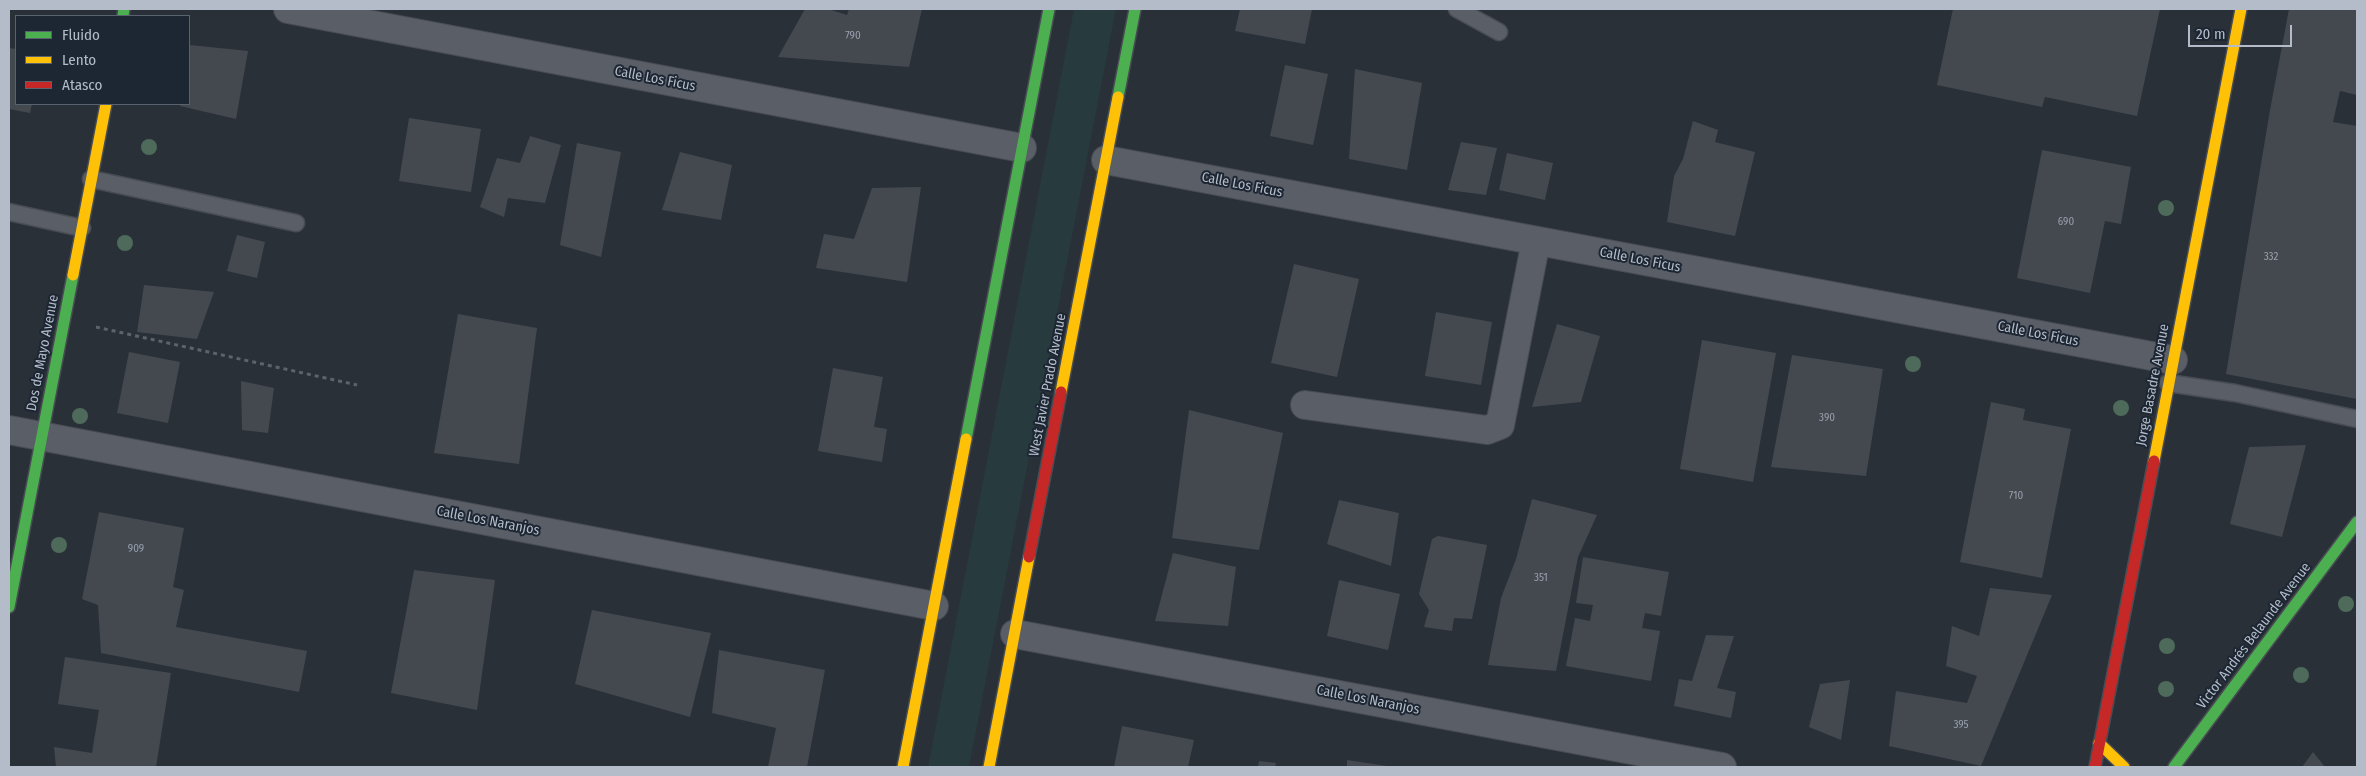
<!DOCTYPE html>
<meta charset="utf-8">
<style>
body{margin:0}
#map{position:relative;width:2366px;height:776px;overflow:hidden;background:#2a3038;font-family:"Fira Sans Condensed",sans-serif}
canvas{display:block}
.frame{position:absolute;inset:0;border:10px solid #b4bcc9;pointer-events:none}
.legend{position:absolute;left:15px;top:15px;width:175px;height:90px;box-sizing:border-box;background:#1d2633;border:1px solid #59626f;margin:0;padding:6px 9px;list-style:none;font-size:15px;color:#b4bcc9}
.legend li{display:flex;align-items:center;gap:10px;height:25px}
.legend b{width:25px;border:1px solid #59626f}
.scale{position:absolute;left:2188px;top:25px;width:104px;height:22px;box-sizing:border-box;border:2px solid #b4bcc9;border-top:0;padding-left:6px;font-size:15px;line-height:18px;white-space:nowrap;color:#b4bcc9;-webkit-text-stroke:4px #1d2633;paint-order:stroke}
</style>
<div id="map">
<canvas width="2366" height="776"></canvas>
<div class="frame"></div>
<ul class="legend">
<li><b style="height:6px;background:#4caf50"></b>Fluido</li>
<li><b style="height:6px;background:#ffc107"></b>Lento</li>
<li><b style="height:6px;background:#c62828"></b>Atasco</li>
</ul>
<div class="scale">20 m</div>
</div>
<script>
const g = document.querySelector('canvas').getContext('2d');
g.lineJoin = 'round';
function fillPath(path, color) {
  g.fillStyle = color;
  g.fill(path, 'evenodd');
}
function stroke(path, color, width, dash) {
  g.strokeStyle = color;
  g.lineWidth = width;
  g.lineCap = dash ? 'butt' : 'round';
  g.setLineDash(dash || []);
  g.stroke(path);
}
function write(font, color, halo, rows, align = 'center') {
  g.font = font + ' "Fira Sans Condensed",sans-serif';
  g.lineWidth = 4;
  g.setLineDash([]);
  g.textBaseline = 'middle';
  g.strokeStyle = halo;
  g.fillStyle = color;
  for (const [text, x, y, turn = 0] of rows) {
    g.save();
    g.translate(x, y);
    g.rotate((+turn || 0) * Math.PI / 180);
    g.textAlign = isNaN(turn) ? turn : align;
    if (halo) g.strokeText(text, 0, 0);
    g.fillText(text, 0, 0);
    g.restore();
  }
}
const green = new Path2D(`
 M1074,9H1116L969,767H928Z`);
const building = new Path2D(`
 M805,9H828L847,15L849,9H922L909,67L778,57Z
 M1240,9H1312L1305,44L1235,31Z
 M1953,9H2160L2137,116L2045,97L2042,107L1937,85Z
 M2289,9H2357V95L2340,91L2333,122L2357,126V399L2226,374L2270,110Z
 M190,45L248,51L236,119L180,106L181,104H189Z
 M9,48L16,49V104H32L30,113L9,109Z
 M1285,65L1328,74L1313,145L1270,136Z
 M1355,69L1422,83L1407,170L1349,159Z
 M409,118L481,129L471,192L399,181Z
 M1693,121L1718,130L1715,142L1755,152L1735,236L1667,222L1674,176L1683,159Z
 M530,136L561,145L545,203L508,198L504,217L480,207L497,158L520,163Z
 M1461,142L1497,148L1486,195L1448,190Z
 M577,143L621,152L601,257L560,245Z
 M2042,150L2131,167L2121,224L2105,221L2090,293L2017,278Z
 M680,152L732,165L721,220L662,210Z
 M1507,153L1553,163L1545,200L1499,190Z
 M921,187L907,282L816,268L824,234L854,239L872,188Z
 M237,235L265,242L257,278L227,271Z
 M1294,264L1359,279L1337,377L1271,363Z
 M144,285L214,292L197,339L137,332Z
 M1436,312L1492,322L1481,385L1425,376Z
 M458,314L537,328L519,464L434,453Z
 M1557,324L1600,336L1581,402L1532,407Z
 M1702,340L1776,353L1753,482L1680,469Z
 M129,352L180,362L168,423L117,413Z
 M1792,355L1883,369L1866,476L1771,467Z
 M833,368L883,377L874,427L887,429L882,462L818,451Z
 M241,381L274,388L268,433L242,430Z
 M1991,402L2025,409L2023,420L2071,429L2042,578L1960,562Z
 M1189,410L1283,433L1259,550L1172,538Z
 M2306,445L2282,537L2230,524L2249,447Z
 M1532,499L1597,515L1578,557L1556,671L1488,665L1501,598L1516,559Z
 M1339,500L1399,513L1391,566L1327,544Z
 M99,512L184,528L173,587L184,590L176,627L307,651L299,692L101,653L98,605L82,599Z
 M1438,536L1487,545L1472,619L1454,618L1452,631L1424,627L1429,610L1419,594L1432,539Z
 M1173,553L1236,567L1228,626L1155,621Z
 M1583,557L1669,572L1661,616L1645,613L1642,628L1660,631L1651,681L1566,666L1575,618L1590,621L1593,605L1576,603Z
 M414,570L495,580L477,710L391,693Z
 M1339,580L1400,594L1388,650L1327,636Z
 M1990,588L2052,595L1981,766L1889,746L1896,691L1967,703L1977,676L1946,666L1952,626L1979,636Z
 M592,610L711,633L690,717L575,684Z
 M1706,635L1734,636L1717,688L1736,692L1731,718L1674,706L1679,679L1692,681Z
 M719,650L825,670L807,767H768L776,728L712,713Z
 M65,657L171,673L156,767H56L54,747L92,753L99,710L58,704Z
 M1850,680L1841,740L1809,727L1820,684Z
 M1122,726L1194,740L1188,767H1114Z
 M2313,752L2325,767H2302Z
 M1347,760L1387,766V767H1347Z
 M1259,761L1276,763L1275,767H1258Z`);
const path = new Path2D(`
 M96,327L357,385`);
const lane = new Path2D(`
 M1457,9L1499,32
 M91,179L296,223
 M9,212L82,228
 M2168,383L2235,393L2357,419`);
const street = new Path2D(`
 M288,9L1022,148
 M1106,160L2173,360
 M1305,405L1487,430L1500,425L1536,241
 M9,430L934,606
 M1015,634L1722,767`);
const fast = new Path2D(`
 M123,16L124,9
 M1118,97L1135,9
 M966,439L1049,9
 M9,607L73,275
 M2174,767L2357,522`);
const slow = new Path2D(`
 M73,275L106,104
 M1061,392L1118,97
 M2154,461L2241,9
 M2099,743L2124,767
 M903,767L966,439
 M989,767L1029,557`);
const jam = new Path2D(`
 M1029,557L1061,392
 M2095,767L2154,461`);
const trees = [
 [149,147],
 [2166,208],
 [125,243],
 [1913,364],
 [2121,408],
 [80,416],
 [59,545],
 [2346,604],
 [2167,646],
 [2301,675],
 [2166,689]
];
const numberNames = [
 ["790",853,36],
 ["690",2066,222],
 ["332",2271,257],
 ["390",1827,418],
 ["710",2016,496],
 ["909",136,549],
 ["351",1541,578],
 ["395",1961,725]
];
const streetNames = [
 ["Calle Los Ficus",655,79,11],
 ["Calle Los Ficus",1242,185,11],
 ["Calle Los Ficus",1640,260,11],
 ["Calle Los Ficus",2038,334,11],
 ["Dos de Mayo Avenue",43,353,-79],
 ["West Javier Prado Avenue",1048,385,-79],
 ["Jorge Basadre Avenue",2153,385,-79],
 ["Calle Los Naranjos",488,521,11],
 ["Victor Andrés Belaunde Avenue",2254,636,-53],
 ["Calle Los Naranjos",1368,700,11]
];
fillPath(green, '#273a3e');
fillPath(building, '#444950');
stroke(lane, '#484c53', 19);
stroke(street, '#484c53', 30);
stroke(fast, '#484c53', 14);
stroke(slow, '#484c53', 14);
stroke(jam, '#484c53', 14);
stroke(path, '#5d636a', 3, [4, 4]);
stroke(lane, '#5a5e66', 16);
stroke(street, '#5a5e66', 28);
stroke(fast, '#4caf50', 11);
stroke(slow, '#ffc107', 11);
stroke(jam, '#c62828', 11);
g.fillStyle = '#4e6a5a';
for (const [x, y] of trees) {
  g.beginPath();
  g.arc(x, y, 8, 0, 2 * Math.PI);
  g.fill();
}
write('11px', '#989fab', null, numberNames);
write('14px', '#b4bcc9', '#1d2633', streetNames);
</script>
